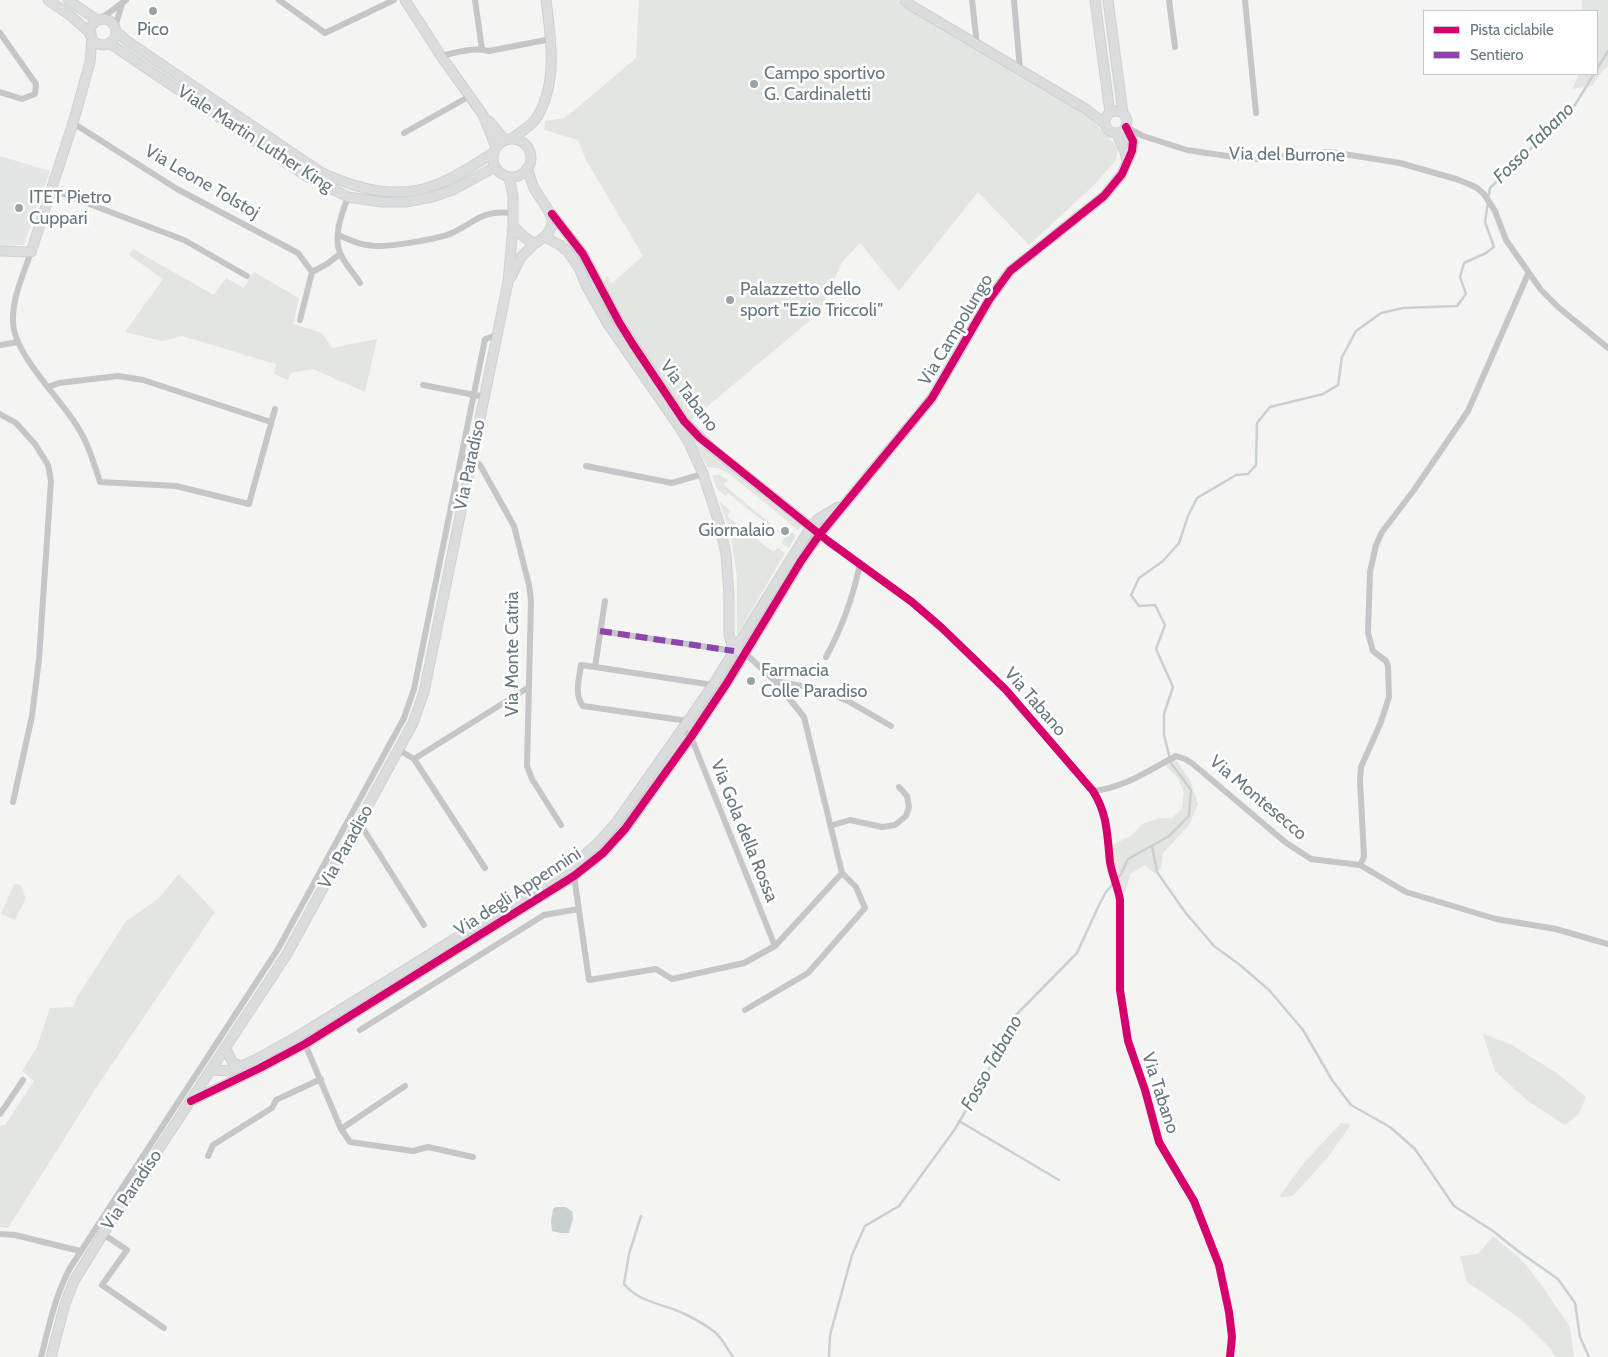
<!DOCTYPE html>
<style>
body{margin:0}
#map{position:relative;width:1608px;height:1357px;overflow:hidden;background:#f4f4f3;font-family:Cabin,sans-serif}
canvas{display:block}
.legend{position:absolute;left:1423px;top:10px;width:175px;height:65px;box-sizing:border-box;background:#fff;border:1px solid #c2c9cc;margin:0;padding:6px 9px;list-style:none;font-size:15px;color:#677880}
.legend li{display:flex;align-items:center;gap:10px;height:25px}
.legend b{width:25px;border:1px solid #c2c9cc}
</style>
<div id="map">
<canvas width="1608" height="1357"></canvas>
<ul class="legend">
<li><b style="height:6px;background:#d6006c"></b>Pista ciclabile</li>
<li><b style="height:6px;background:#8e44ad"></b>Sentiero</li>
</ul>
</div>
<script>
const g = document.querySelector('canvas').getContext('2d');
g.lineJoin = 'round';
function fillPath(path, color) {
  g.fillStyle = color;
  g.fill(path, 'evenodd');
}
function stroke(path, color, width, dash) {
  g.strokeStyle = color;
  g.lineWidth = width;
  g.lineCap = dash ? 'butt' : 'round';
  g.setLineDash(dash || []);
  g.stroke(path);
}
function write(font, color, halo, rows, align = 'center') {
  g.font = font + ' Cabin,sans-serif';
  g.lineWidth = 5;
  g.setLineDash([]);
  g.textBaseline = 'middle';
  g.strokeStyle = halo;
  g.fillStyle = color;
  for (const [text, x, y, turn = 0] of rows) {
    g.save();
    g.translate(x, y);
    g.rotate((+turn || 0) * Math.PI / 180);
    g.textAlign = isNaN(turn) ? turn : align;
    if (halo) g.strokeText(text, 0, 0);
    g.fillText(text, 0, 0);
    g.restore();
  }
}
const built = new Path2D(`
 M0,156L50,171L24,245L0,246Z`);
const green = new Path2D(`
 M639,0H897L957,39L1070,104L1091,119L1118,148L1116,160L1094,185L1029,245L978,192L899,291L860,243L842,262L819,313L690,421L634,340L602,282L608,277L611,284L643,256L586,160L578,140L544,130L545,121L565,118L636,58Z
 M1582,0H1608V67L1603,70L1592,86L1572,89L1579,74H1597V11H1582Z
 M133,249L214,295L226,278L244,288L254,272L299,298L293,324L322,333L332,348L377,339L365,392L313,369L291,373L288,380L274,374L276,364L182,336L162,341L125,332L163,279L129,255Z
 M691,435L705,451L801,526L798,530L731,475L719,468L707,467Z
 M712,475H720L728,480L724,485L779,531L783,526L796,535L789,548L781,543L785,538L728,493L725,496L717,489Z
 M719,501L731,511L727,516L773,552L778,548L785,553L737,635V578L730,529Z
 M1175,759L1190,780L1198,804L1189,825L1163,853L1161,869L1154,873L1145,865L1130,874L1125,895C1116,879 1112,864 1112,845L1131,836L1142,824L1160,818H1172L1182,808L1184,792L1178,778L1165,765Z
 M179,874L215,912L98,1085L8,1228L0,1227V1126L5,1125L34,1081L22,1071L37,1047L50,1008L73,1007L77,997L126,921L158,899Z
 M14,884L20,885L26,898L15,920L1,914Z
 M1483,1034L1512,1045L1558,1074L1586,1097L1578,1115L1565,1125L1528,1101L1495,1071Z
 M1341,1123L1351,1124L1329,1156L1293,1196L1279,1197L1303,1164Z
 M1493,1236L1523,1261L1542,1286L1570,1327L1574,1357H1555L1551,1349L1522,1320L1467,1282L1460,1256L1478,1254Z`);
const water = new Path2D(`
 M556,1207H565L572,1211L573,1219L569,1233H560L552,1231L551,1222L553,1209Z`);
const stream = new Path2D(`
 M1597,69L1608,51
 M1152,846L1157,872L1185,912L1214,946L1240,965L1269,990L1303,1030L1332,1080L1351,1105L1390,1127L1415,1149L1454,1206L1493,1231L1518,1251L1558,1279L1575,1303L1580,1337L1589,1357
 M959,1121L1059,1180
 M641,1216L629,1254L624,1284C638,1301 658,1303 678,1311C690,1316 704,1324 715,1332C722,1338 727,1349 733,1357
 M829,1357L830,1335L852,1255L865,1226L899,1206L955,1129L986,1076L1013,1018L1077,953L1100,903L1106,892L1121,874L1128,859L1169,836L1189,816L1191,790L1171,763L1164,735V714L1173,687L1156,649L1165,625L1155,605L1139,606L1131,595L1139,578L1163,561L1179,543L1188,516L1197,498L1236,475L1248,474L1256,465L1257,423L1270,407L1323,394L1338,385L1342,357L1356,331L1381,313L1403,308L1457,306L1466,294L1460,277L1464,263L1486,253L1494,247L1485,222L1490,188L1573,108L1594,74`);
const street = new Path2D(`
 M279,0L325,33L394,0
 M475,0L482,49
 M972,0L977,45
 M1014,0L1020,69
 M1169,0L1175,47
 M1245,0L1256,113
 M99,20L126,0
 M115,27L122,4
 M0,33L36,84L35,94L22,99L0,92
 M441,56C457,52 473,47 489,51L551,39
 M73,123L177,189L298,253L312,272
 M1126,127L1143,136L1187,150L1247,159H1266L1309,153L1331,152L1400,163L1456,179L1469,184L1477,188L1484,194L1495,211L1506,240L1541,290L1558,307L1608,348
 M404,133L470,96
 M50,189L184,240L247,276
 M348,197C342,213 333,236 340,253C344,263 354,273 360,283
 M338,235C350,240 362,246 375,246C389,247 439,239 452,233C477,221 481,210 512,213
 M31,252C23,275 12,298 13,322C14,355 60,398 77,426C88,443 94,463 100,482L176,486L249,504L275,409
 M300,320L312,272L327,264L340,254
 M0,345L18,342
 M423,385L485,397
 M48,387L59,383L118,376L143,380L271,422
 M0,414L16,423L35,444L48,465L51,481L39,659L32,716L13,802
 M461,457L472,459L480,465L514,526L529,585L531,600L527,766L532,779L561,825
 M586,466L672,483L703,474
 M811,527L912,602L975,658L1006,690L1093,791C1108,815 1107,835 1110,862C1112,875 1118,887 1120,900V990L1128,1041L1145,1090L1159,1142L1194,1201L1219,1265L1229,1312L1232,1337L1230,1357
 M605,601L595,667L581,665C579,679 574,695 583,706L688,721
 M600,631L734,651
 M746,654L775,681L818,689L848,701L891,726
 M826,657C842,628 853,597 860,564
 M595,667L713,685
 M682,729L691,737L775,946
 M399,750L414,759L529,687
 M414,759L485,868
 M1093,791C1124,788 1149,770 1176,756L1185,759L1193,764L1285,842L1311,859L1360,865L1406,892L1496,919L1556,929L1608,944
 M359,822L424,925
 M830,826L850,820L882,827L895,825L906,816L909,807L907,796L899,787
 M1360,865L1364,857L1360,780L1361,767L1381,722L1389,697L1388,666L1386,661L1373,651L1368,633L1370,572L1376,545L1382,532L1414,490L1468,411L1528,274
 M569,868L574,876L589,980L656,969L672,979L744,963L775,946L842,873L804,717L775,681
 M745,1010L808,973L865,908L856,887L842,873
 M360,1030L544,915L579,909
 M305,1044L341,1129L350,1142L413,1151L428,1147L473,1157
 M0,1114L23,1080
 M341,1129L405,1086
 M208,1156L213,1145L272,1108L276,1100L321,1079
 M0,1234L15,1235L80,1251
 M103,1234L127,1250L102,1285L164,1328
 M41,1357C49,1326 55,1296 70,1268L278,949L404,718L414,689L485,339L497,335`);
const secondary = new Path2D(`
 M48,0L71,16L91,34
 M68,0L97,20
 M405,0L441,56L483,115L496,147
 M905,0L912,6L1086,109L1105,124
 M1095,0L1110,113
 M1108,0L1123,113
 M90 32a13 13 0 1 1 26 0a13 13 0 1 1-26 0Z
 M116,31L127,41L322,173C358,189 397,200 435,185C456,178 475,164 493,153
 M109,43L306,176L348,197L382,202H406L432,197L453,190L495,167
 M1105 122a11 11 0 1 1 22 0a11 11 0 1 1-22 0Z
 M489,121L505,140
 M1117,134L1125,152L1127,162
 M511,139C519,133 532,126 537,117C558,83 551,38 546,0
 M493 158a19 19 0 1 1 38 0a19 19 0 1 1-38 0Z
 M509,177L513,196V226L523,236L534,244C568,224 546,210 534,188C531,182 530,175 527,168
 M552,214L583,254L619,322L684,421L711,448L811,527
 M545,237L560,245L568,252L579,268L587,287L608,324L678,425L689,443L703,474L719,523L726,554L729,596V635L734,651H737
 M0,251L31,252L73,123L90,62L92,37
 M511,277L521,257L534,244
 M226,1049L233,1063L241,1066
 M212,1070L230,1071L257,1059L300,1035L569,868L596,845L616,823L688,721L713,685L811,527L818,519L838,507
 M191,1101L260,1068L305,1044L574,876L603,853L625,829L691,737L727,683L801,561L820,534L932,398L989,300L1010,271L1104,196L1122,174L1132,151L1133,141L1126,127
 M51,1357L65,1304L74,1281L103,1234L287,954L413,723L424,692L508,282L513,226`);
const quiet = new Path2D(`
 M600,631L734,651`);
const cycleway = new Path2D(`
 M552,214L583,254L619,322L632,343L684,421L700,438L828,541L912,602L942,628L1006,690L1093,791C1108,815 1107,835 1110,862C1112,875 1118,887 1120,900V990L1128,1041L1145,1090L1159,1142L1194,1201L1219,1265L1229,1312L1232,1337L1230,1357
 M191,1101L260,1068L305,1044L574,876L603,853L625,829L691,737L727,683L801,561L820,534L932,398L989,300L1010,271L1104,196L1122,174L1132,151L1133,141L1126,127`);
const markers = [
 [153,11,5,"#98a3a8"],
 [754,84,5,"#98a3a8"],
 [19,208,5,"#98a3a8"],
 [730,300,5,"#98a3a8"],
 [785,531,5,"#98a3a8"],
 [751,681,5,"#98a3a8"]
];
const poiNames = [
 ["Pico",153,30,"center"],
 ["Campo sportivo",764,74],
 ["G. Cardinaletti",764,95],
 ["ITET Pietro",29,198],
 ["Cuppari",29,219],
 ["Palazzetto dello",740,290],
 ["sport \"Ezio Triccoli\"",740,311],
 ["Giornalaio",775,531,"right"],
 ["Farmacia",761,671],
 ["Colle Paradiso",761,692]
];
const streetNames = [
 ["Viale Martin Luther King",255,139,33],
 ["Via del Burrone",1287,155,1],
 ["Via Leone Tolstoj",202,182,30],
 ["Via Campolungo",956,330,-59],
 ["Via Tabano",689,396,53],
 ["Via Paradiso",470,465,-78],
 ["Via Monte Catria",513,654,-90],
 ["Via Tabano",1035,702,49],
 ["Via Montesecco",1258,798,40],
 ["Via Gola della Rossa",744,831,68],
 ["Via Paradiso",346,847,-61],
 ["Via degli Appennini",518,892,-33],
 ["Via Tabano",1160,1093,72],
 ["Via Paradiso",132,1190,-56]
];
const waterNames = [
 ["Fosso Tabano",1534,143,-45],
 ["Fosso Tabano",992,1063,-61]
];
fillPath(built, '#e4e5e5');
fillPath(green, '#e3e5e0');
fillPath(water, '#c8d0d2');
stroke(stream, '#c8d0d2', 2.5);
stroke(secondary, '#d0d1d1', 11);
stroke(street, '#c4c6c7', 6);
stroke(secondary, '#dbdcdd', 9);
stroke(quiet, '#8e44ad', 6, [12, 6]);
stroke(cycleway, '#d6006c', 8);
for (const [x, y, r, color] of markers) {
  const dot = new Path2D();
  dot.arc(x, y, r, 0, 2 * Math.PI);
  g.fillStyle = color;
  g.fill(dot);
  stroke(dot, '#fff', 2);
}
write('18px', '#677880', '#fff', poiNames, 'left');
write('18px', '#677880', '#fff', streetNames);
write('italic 19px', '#637a7d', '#fff', waterNames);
</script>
